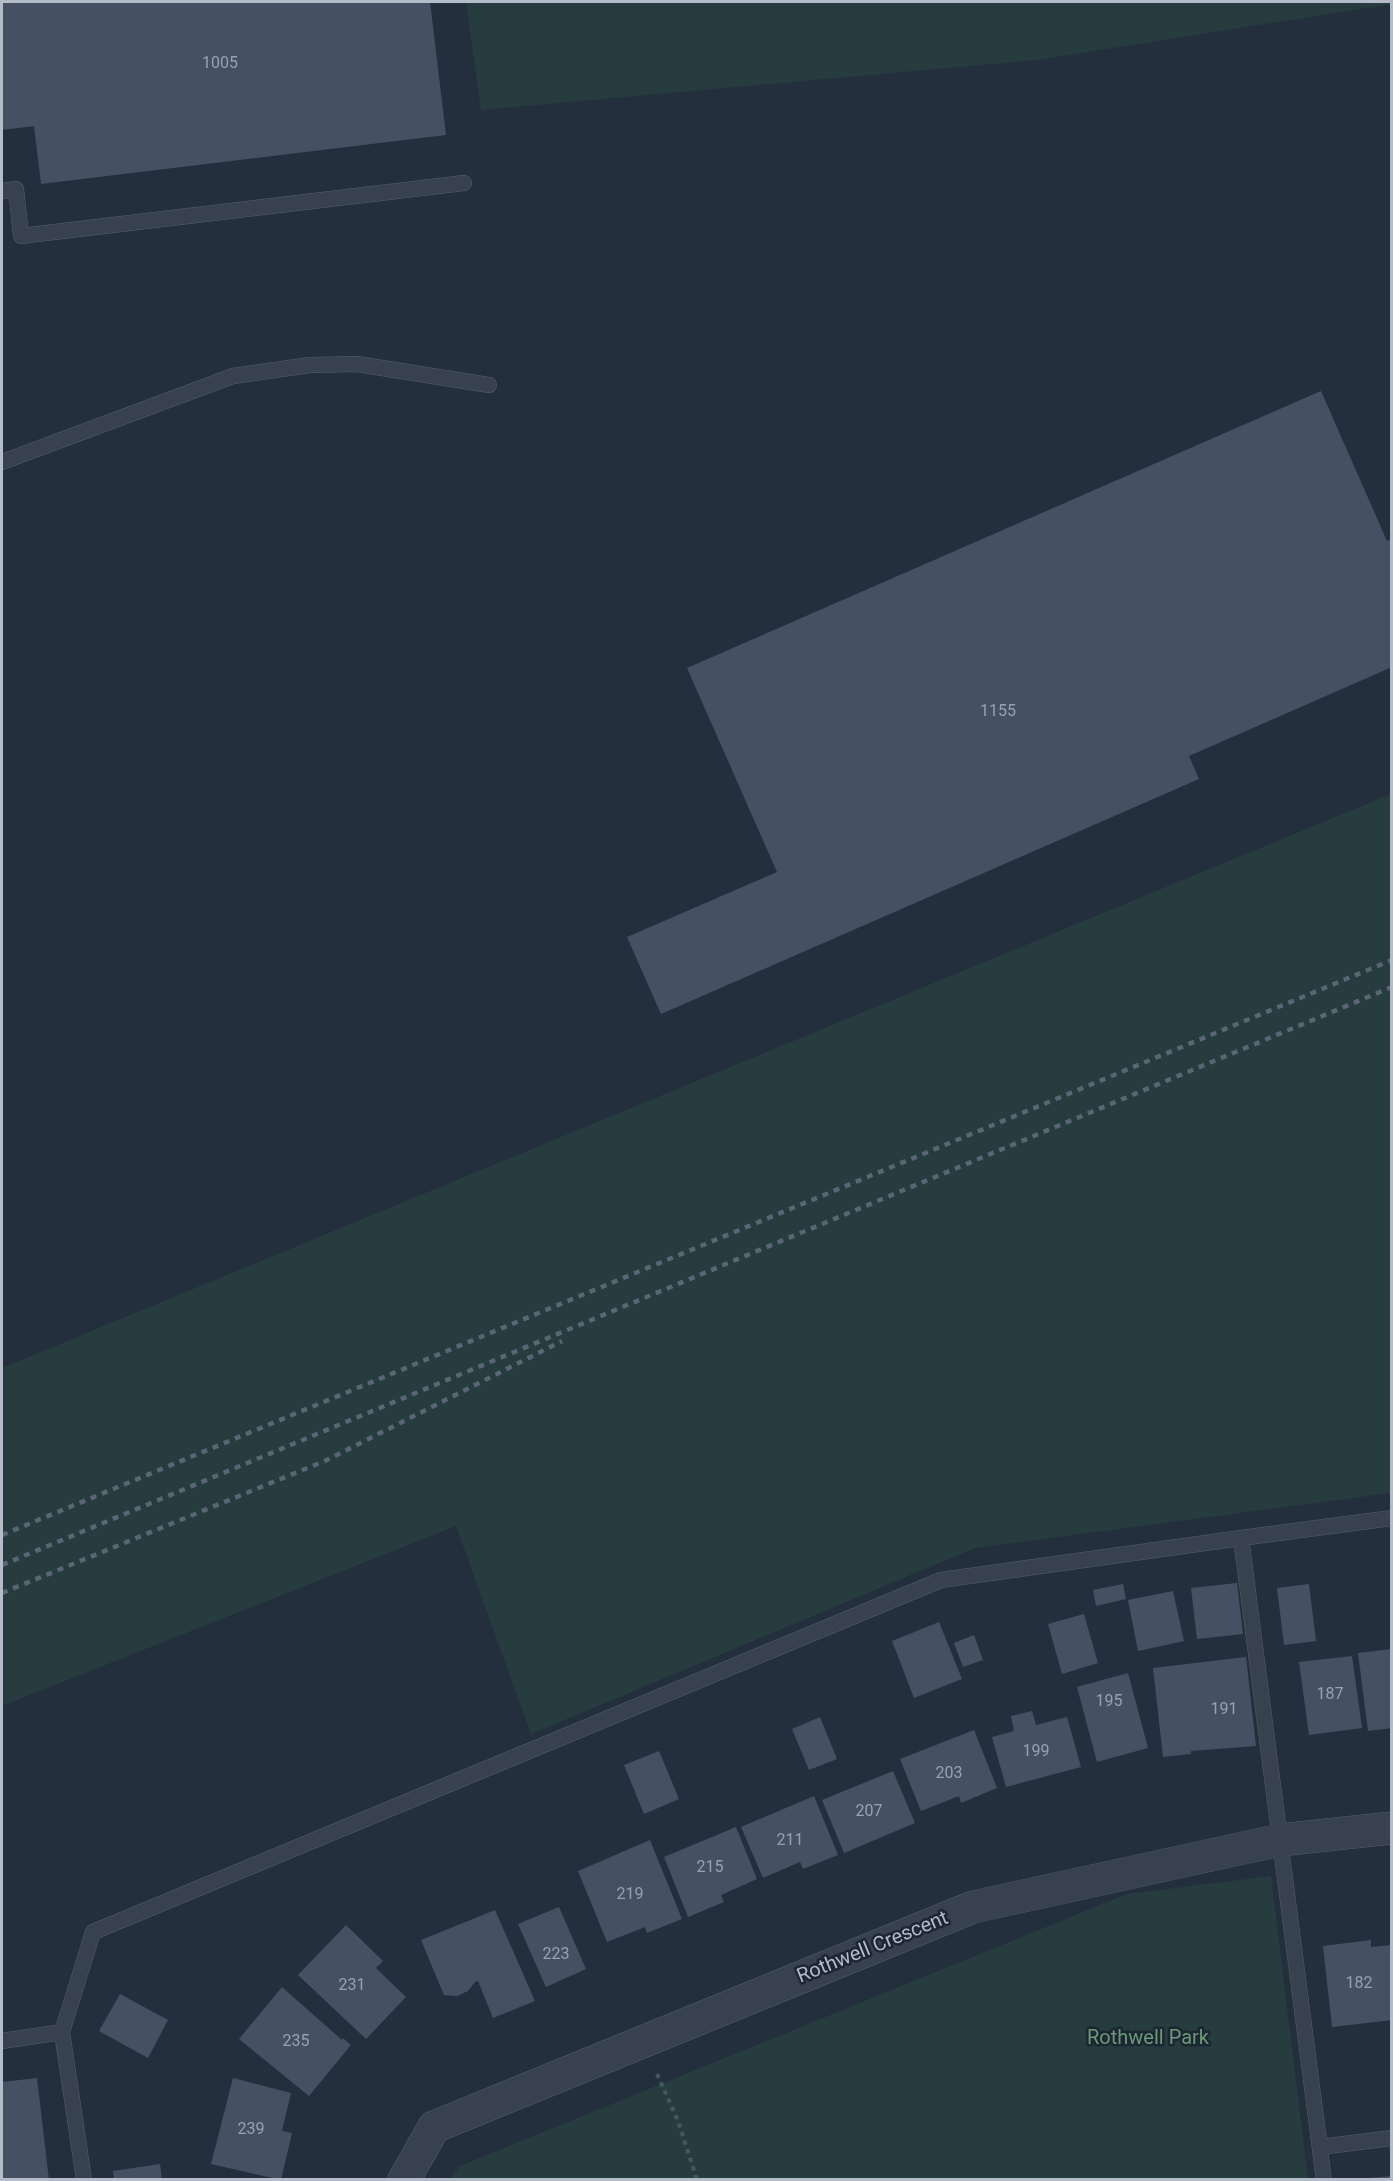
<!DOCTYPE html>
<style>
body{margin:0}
#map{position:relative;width:1393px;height:2181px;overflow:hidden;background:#242f3e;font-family:Roboto,sans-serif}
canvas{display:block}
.frame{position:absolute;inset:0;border:3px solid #b4bcc9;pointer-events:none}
</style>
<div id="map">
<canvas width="1393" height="2181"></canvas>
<div class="frame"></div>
</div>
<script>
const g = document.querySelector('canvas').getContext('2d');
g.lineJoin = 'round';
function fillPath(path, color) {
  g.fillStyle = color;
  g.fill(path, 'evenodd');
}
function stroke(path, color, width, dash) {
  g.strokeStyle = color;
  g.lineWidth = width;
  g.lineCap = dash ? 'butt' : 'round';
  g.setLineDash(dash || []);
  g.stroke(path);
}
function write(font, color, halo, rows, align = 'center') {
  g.font = font + ' Roboto,sans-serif';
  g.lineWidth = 5;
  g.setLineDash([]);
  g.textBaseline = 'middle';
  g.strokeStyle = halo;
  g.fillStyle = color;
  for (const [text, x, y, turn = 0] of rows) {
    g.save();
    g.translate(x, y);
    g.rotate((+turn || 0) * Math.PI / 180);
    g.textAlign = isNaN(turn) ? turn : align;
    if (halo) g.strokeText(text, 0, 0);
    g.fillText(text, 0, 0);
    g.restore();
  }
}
const green = new Path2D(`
 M466,2H1391L1392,4L1037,60L481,110Z
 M1391,794V1493L975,1548L531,1734L456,1526L2,1706V1368Z
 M1271,1876L1308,2179H449L460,2166L1127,1894Z`);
const building = new Path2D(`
 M2,2H430L446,135L41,184L34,126L2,130Z
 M1321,391L1387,541L1392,539V667L1189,756L1199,779L661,1014L627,937L777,872L687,668Z
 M1237,1583L1243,1634L1197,1639L1191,1588Z
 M1123,1584L1126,1599L1096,1606L1093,1590Z
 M1309,1584L1316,1641L1284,1645L1277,1588Z
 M1173,1591L1184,1641L1138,1651L1128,1600Z
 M1084,1614L1098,1663L1062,1674L1048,1624Z
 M939,1622L962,1679L914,1698L892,1641Z
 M974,1635L983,1660L963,1667L954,1643Z
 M1392,1649V1728L1368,1731L1358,1653Z
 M1352,1656L1362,1728L1309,1735L1299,1662Z
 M1246,1657L1256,1746L1191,1751V1754L1163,1757L1153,1668Z
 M1128,1673L1148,1748L1097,1762L1077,1687Z
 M1032,1711L1036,1725L1067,1717L1081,1767L1006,1787L992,1737L1014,1731L1011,1716Z
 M820,1717L837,1759L809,1770L792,1729Z
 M974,1730L997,1788L961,1803L959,1796L921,1811L900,1759Z
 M659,1751L679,1799L644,1814L624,1765Z
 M893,1771L915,1823L844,1853L822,1800Z
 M814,1796L838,1855L803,1869L800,1862L763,1878L741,1827Z
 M736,1827L757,1879L721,1895L724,1902L688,1917L664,1857Z
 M650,1840L682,1919L647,1933L645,1927L607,1942L578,1871Z
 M559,1907L586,1969L546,1987L518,1924Z
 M495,1910L535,2001L493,2018L478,1981L475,1982L468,1991L457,1996L444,1995L421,1940Z
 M346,1925L383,1961L376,1968L406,1997L366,2039L298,1975Z
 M1371,1940V1947L1392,1945V2020L1332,2027L1323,1946Z
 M282,1987L342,2040L343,2038L351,2045L309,2096L239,2039Z
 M120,1994L168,2020L148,2058L99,2031Z
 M37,2078L49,2180H2V2082Z
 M233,2078L291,2093L282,2131L292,2133L281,2180L211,2164Z
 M160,2164L162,2180H114L113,2171Z
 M1392,2176V2180H1369V2178Z`);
const path = new Path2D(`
 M657,2074L678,2121L697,2180`);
const lane = new Path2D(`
 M2,191L16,189L21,236L464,183
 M2,462L233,376L310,365L357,364L489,385
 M2,2041L62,2032
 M1320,2147L1392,2138
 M84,2180L62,2032L93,1932L941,1580L1241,1538
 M1324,2180L1241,1538L1392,1518`);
const street = new Path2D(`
 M404,2180L434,2127L973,1907L1280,1840L1392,1828`);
const rail = new Path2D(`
 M2,1535L1392,960
 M2,1565L1392,987
 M2,1593L327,1460L562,1341`);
const numberNames = [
 ["1005",220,64],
 ["1155",998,712],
 ["187",1330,1695],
 ["195",1109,1702],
 ["191",1224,1710],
 ["199",1036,1752],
 ["203",949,1774],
 ["207",869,1812],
 ["211",790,1841],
 ["215",710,1868],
 ["219",630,1895],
 ["223",556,1955],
 ["182",1359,1984],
 ["231",352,1986],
 ["235",296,2042],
 ["239",251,2130]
];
const streetNames = [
 ["Rothwell Crescent",873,1948,-22]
];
const parkNames = [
 ["Rothwell Park",1148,2039]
];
fillPath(green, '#263c3f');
fillPath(building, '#455162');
stroke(lane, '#565f6c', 16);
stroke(street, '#565f6c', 33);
stroke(path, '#44595c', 4, [4.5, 4.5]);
stroke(lane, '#38414e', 15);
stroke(street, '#38414e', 32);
stroke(rail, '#5a6575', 4.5, [6, 6]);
write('16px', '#98a1af', null, numberNames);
write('20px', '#b4bcc9', '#1d2633', streetNames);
write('20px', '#6b9a76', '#1d2633', parkNames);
</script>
